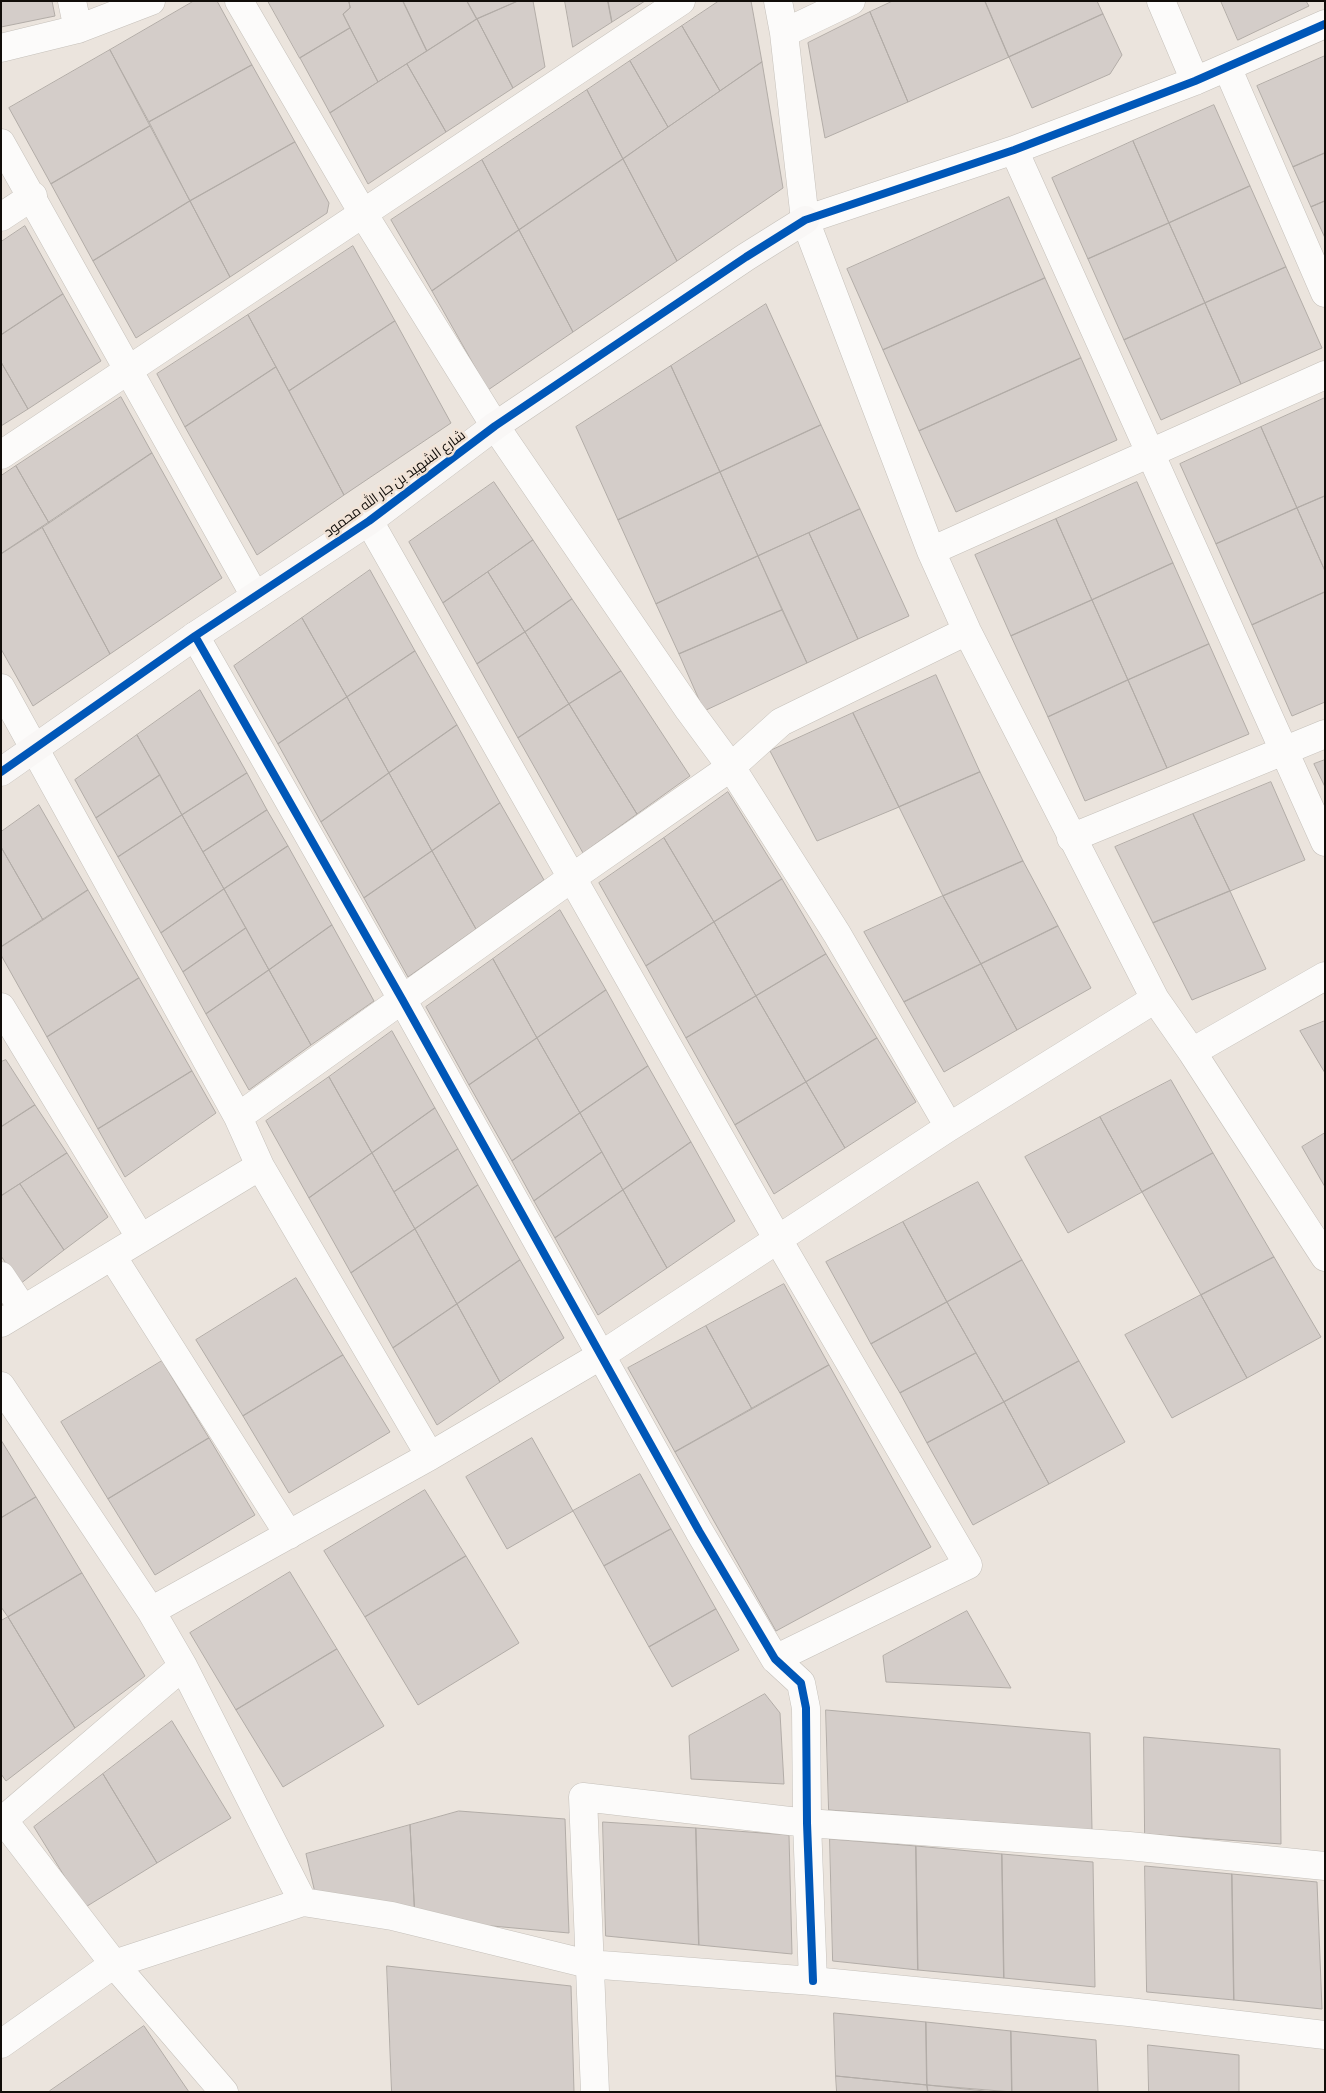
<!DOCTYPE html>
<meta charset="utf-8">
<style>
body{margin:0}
#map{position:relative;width:1326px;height:2093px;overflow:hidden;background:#ebe4dd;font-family:Bitter,serif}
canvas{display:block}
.frame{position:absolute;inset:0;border:2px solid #110d09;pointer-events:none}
</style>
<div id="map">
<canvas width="1326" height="2093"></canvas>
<div class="frame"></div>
</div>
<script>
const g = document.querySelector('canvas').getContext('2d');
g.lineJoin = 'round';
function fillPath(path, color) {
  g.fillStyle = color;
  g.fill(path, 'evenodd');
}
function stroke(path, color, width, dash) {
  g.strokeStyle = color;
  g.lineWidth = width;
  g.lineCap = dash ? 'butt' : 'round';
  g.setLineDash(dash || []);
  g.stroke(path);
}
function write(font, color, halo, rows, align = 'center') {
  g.font = font + ' Bitter,Cairo,serif';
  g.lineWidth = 5;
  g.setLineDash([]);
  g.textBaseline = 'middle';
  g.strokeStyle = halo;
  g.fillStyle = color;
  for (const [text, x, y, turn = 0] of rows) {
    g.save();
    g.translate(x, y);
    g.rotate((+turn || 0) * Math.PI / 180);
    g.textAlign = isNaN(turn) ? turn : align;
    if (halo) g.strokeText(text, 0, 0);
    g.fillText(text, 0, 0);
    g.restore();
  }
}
const building = new Path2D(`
 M1,1H52L55,16L1,27Z
 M194,1H217L252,65L149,122L110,50Z
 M268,1H349L350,8L343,14L350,28L300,58Z
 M349,1H403L427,51L378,82L343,14L350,8Z
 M403,1H467L477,19L427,51Z
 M467,1H518L477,19Z
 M518,1H533L545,67L513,88L477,19Z
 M565,1H608L612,22L573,47Z
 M608,1H645L612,22Z
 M719,1H751L762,62L720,91L682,26Z
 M893,1H985L1009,57L908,102L870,12Z
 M985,1H1097L1103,14L1009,57Z
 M1221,1H1306L1309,6L1238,40Z
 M870,12L908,102L825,138L808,43Z
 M1103,14L1122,55L1110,74L1032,108L1009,57Z
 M477,19L513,88L446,132L407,64Z
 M682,26L720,91L668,127L630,61Z
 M350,28L378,82L330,113L300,58Z
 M110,50L150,126L51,184L9,108Z
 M1325,56V153L1293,167L1257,86Z
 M630,61L668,127L623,159L587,90Z
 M762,62L783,188L677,261L623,159Z
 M407,64L446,132L368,184L330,113Z
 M252,65L295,142L190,201L149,122Z
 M587,90L623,159L519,230L482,160Z
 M1214,105L1250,186L1169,223L1133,141Z
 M150,126L190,201L93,261L51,184Z
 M1133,141L1169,223L1088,259L1052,178Z
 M295,142L329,203L327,213L230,277L190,201Z
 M1325,153V201L1311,207L1293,167Z
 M623,159L677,261L573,332L519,230Z
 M482,160L519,230L432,291L391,220Z
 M1250,186L1286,267L1205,303L1169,223Z
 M1009,197L1045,278L883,350L847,269Z
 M190,201L230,277L136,338L93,261Z
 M1325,201V238L1311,207Z
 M1169,223L1205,303L1124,340L1088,259Z
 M25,226L63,294L1,335V242Z
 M519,230L573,332L488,390L432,291Z
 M353,246L395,321L289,391L248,315Z
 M1286,267L1322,348L1241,384L1205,303Z
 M1045,278L1081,358L919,431L883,350Z
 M63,294L101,361L28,409L1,362V335Z
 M1205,303L1241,384L1161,420L1124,340Z
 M766,304L821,425L720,472L671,366Z
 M248,315L276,367L185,427L157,374Z
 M395,321L451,423L344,495L289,391Z
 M1081,358L1117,440L956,512L919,431Z
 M1,362L28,409L1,426Z
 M671,366L720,472L618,520L576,427Z
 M276,367L344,495L257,555L185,427Z
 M121,397L152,453L49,523L16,466Z
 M1325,398V496L1297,508L1261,427Z
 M821,425L860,509L758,556L720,472Z
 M1261,427L1297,508L1216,544L1180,464Z
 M152,453L222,578L110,654L42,527Z
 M16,466L49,523L1,554V476Z
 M720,472L758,556L656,604L618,520Z
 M494,482L533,540L443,603L409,542Z
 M1137,482L1173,563L1092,600L1056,519Z
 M1325,496V571L1297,508Z
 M1297,508L1325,571V592L1252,625L1216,544Z
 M860,509L909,616L858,639L809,533Z
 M1056,519L1092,600L1011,636L975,555Z
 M42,527L110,654L33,706L1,649V554Z
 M809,533L858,639L807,663L758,556Z
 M533,540L572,599L525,632L488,572Z
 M758,556L782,610L679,654L656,604Z
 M1173,563L1209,644L1128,680L1092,600Z
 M370,570L415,651L347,697L302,618Z
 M488,572L525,632L477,664L443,603Z
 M1325,592V702L1292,716L1252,625Z
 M572,599L621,671L569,704L525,632Z
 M1092,600L1128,680L1048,717L1011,636Z
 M782,610L807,663L704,711L679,654Z
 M302,618L347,697L278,744L234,666Z
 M525,632L569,704L518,738L477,664Z
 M1209,644L1249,734L1167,768L1128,680Z
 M415,651L457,725L389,773L347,697Z
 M621,671L690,776L637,814L569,704Z
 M936,675L980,772L899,807L853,713Z
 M1128,680L1167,768L1085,801L1048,717Z
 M200,690L247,773L182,815L137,735Z
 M347,697L389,773L321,822L278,744Z
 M569,704L637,814L583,853L518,738Z
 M853,713L899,807L817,841L770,751Z
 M457,725L500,803L432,851L389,773Z
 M137,735L160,775L96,818L75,780Z
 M1325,760V787L1314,764Z
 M980,772L1023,861L943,896L899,807Z
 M247,773L267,810L203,852L182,815Z
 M389,773L432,851L364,898L321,822Z
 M160,775L182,815L118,857L96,818Z
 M1271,782L1305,860L1230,891L1193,814Z
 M728,792L782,879L714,922L664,838Z
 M500,803L544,880L476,929L432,851Z
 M39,805L88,890L43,920L1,847V832Z
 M267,810L288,846L224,889L203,852Z
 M1193,814L1230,891L1153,923L1115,847Z
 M182,815L224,889L161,933L118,857Z
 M664,838L714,922L646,966L599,883Z
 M288,846L332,925L269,970L224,889Z
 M1,847L43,920L1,947Z
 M432,851L476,929L408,977L364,898Z
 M1023,861L1058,926L981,964L943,896Z
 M782,879L826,954L756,996L714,922Z
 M224,889L246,928L183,972L161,933Z
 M88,890L139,978L47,1037L1,955V947Z
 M1230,891L1266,969L1192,1000L1153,923Z
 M943,896L981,964L904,1002L864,932Z
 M560,910L606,990L537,1038L493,959Z
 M714,922L756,996L686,1038L646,966Z
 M332,925L374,1001L311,1045L269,970Z
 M1058,926L1091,988L1017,1030L981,964Z
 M246,928L269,970L206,1014L183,972Z
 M826,954L877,1038L806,1082L756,996Z
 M493,959L537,1038L469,1085L426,1007Z
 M981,964L1017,1030L944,1072L904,1002Z
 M269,970L311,1045L249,1090L206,1014Z
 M139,978L192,1071L98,1129L47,1037Z
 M606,990L648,1066L580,1113L537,1038Z
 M756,996L806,1082L735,1125L686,1038Z
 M1325,1021V1073L1300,1031Z
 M392,1031L435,1108L372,1153L329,1077Z
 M537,1038L580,1113L512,1161L469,1085Z
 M877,1038L916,1102L845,1148L806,1082Z
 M6,1060L35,1105L1,1127V1062Z
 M648,1066L691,1142L623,1190L580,1113Z
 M192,1071L216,1113L125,1177L98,1129Z
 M329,1077L372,1153L309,1198L266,1121Z
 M1171,1080L1213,1153L1142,1192L1100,1117Z
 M806,1082L845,1148L774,1194L735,1125Z
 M35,1105L67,1153L1,1196V1127Z
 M435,1108L458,1149L394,1192L372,1153Z
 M580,1113L602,1152L534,1201L512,1161Z
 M1100,1117L1142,1192L1068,1233L1025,1157Z
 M1325,1133V1187L1302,1147Z
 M691,1142L735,1221L667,1268L623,1190Z
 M458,1149L478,1185L415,1229L394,1192Z
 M602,1152L623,1190L555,1238L534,1201Z
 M67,1153L108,1217L64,1250L20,1184Z
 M372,1153L415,1229L351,1273L309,1198Z
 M1213,1153L1274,1257L1201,1295L1142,1192Z
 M978,1182L1022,1260L947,1302L903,1222Z
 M20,1184L64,1250L20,1284L1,1256V1196Z
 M478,1185L520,1260L457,1304L415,1229Z
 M623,1190L667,1268L598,1315L555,1238Z
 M903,1222L947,1302L871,1344L826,1262Z
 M415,1229L457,1304L393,1348L351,1273Z
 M1274,1257L1321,1337L1247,1378L1201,1295Z
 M520,1260L564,1338L500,1382L457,1304Z
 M1022,1260L1079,1361L1004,1402L947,1302Z
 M296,1278L343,1355L243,1416L196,1340Z
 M784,1284L829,1365L752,1409L706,1326Z
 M1201,1295L1247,1378L1172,1418L1125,1335Z
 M947,1302L976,1353L900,1393L871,1344Z
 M457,1304L500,1382L437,1425L393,1348Z
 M706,1326L752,1409L675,1452L628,1368Z
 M976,1353L1004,1402L927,1443L900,1393Z
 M343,1355L390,1432L289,1493L243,1416Z
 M162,1361L209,1438L108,1499L61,1422Z
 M1079,1361L1125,1442L1049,1484L1004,1402Z
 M829,1365L931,1547L776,1631L675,1452Z
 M1004,1402L1049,1484L973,1525L927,1443Z
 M209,1438L255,1515L155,1575L108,1499Z
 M532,1438L573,1511L507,1549L466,1477Z
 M1,1440L36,1497L1,1518Z
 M640,1474L671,1529L604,1566L573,1511Z
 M425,1490L466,1556L365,1617L324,1551Z
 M36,1497L82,1573L8,1617L1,1607V1518Z
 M671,1529L716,1609L649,1647L604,1566Z
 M466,1556L519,1643L418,1705L365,1617Z
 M290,1572L337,1649L236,1710L190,1633Z
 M82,1573L145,1676L75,1728L8,1617Z
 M716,1609L739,1650L672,1687L649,1647Z
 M967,1611L1011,1688L886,1682L883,1656Z
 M8,1617L75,1728L6,1781L1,1774V1621Z
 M337,1649L384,1726L283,1787L236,1710Z
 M765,1694L780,1713L784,1784L691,1779L689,1736Z
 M826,1710L1090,1733L1092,1830L829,1810Z
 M172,1721L231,1818L157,1863L103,1774Z
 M1144,1737L1280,1749L1281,1844L1145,1834Z
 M103,1774L157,1863L84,1908L34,1827Z
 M459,1811L565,1819L569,1933L415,1919L410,1825Z
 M603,1822L696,1828L699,1945L606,1936Z
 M410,1825L415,1919L319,1910L306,1854Z
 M696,1828L789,1835L792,1954L699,1945Z
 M830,1839L916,1846L918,1970L833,1961Z
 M916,1846L1002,1854L1004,1978L918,1970Z
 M1002,1854L1093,1862L1095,1987L1004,1978Z
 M1145,1866L1232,1874L1234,2000L1147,1992Z
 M1232,1874L1317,1882L1322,2009L1234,2000Z
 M387,1966L571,1986L574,2092H392Z
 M834,2013L926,2022L927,2085L836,2076Z
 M926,2022L1011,2031L1012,2092L927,2085Z
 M144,2026L189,2092H51L50,2091Z
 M1011,2031L1096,2040L1098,2092H1012Z
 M1148,2045L1239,2055V2092H1149Z
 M836,2076L927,2085L928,2092H837Z
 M927,2085L994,2092H928Z`);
const street = new Path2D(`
 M72,1L78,29
 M239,1L364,215L495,426L689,710L731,767L837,934L949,1127
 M778,1L784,33L805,220L931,551L967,631L1155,999L1192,1052L1325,1257
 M1161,1L1195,81
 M784,33L851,1
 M1,48L78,29L151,1
 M1227,67L1325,293
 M1,143L255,596
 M1014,150L1325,842
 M1,217L33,196
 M805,220L1014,150L1195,81L1325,24
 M1,455L681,1
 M369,521L777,1238L968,1565L775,1659
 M931,551L1325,375
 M195,636L402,999L699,1531L775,1659L801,1683L806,1708L807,1823L813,1981
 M1,688L238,1117L260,1166L430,1456
 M1071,838L1325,734
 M1,1007L140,1237
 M1192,1052L1325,976
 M238,1117L573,877L731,767L781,722L967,631
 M112,1256L289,1535
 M1,1276L23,1309
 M1,1323L260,1166
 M1,1386L151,1611L183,1666L303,1902L114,1964L1,2044
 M151,1611L430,1456L600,1356L949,1127L1155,999
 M1,1817L114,1964L224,2092
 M3,1820L183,1666
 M303,1902L392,1916L588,1964L813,1981L1129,2012L1325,2035
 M595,2092L583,1797L807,1823L1129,1846L1325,1866`);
const secondary = new Path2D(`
 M1,772L195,636L369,521L495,426L746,257L805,220`);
const cycleway = new Path2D(`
 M195,636L402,999L699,1531L775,1659L801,1683L806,1708L807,1823L813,1981
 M1,772L195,636L369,521L495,426L746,257L805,220L1014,150L1195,81L1325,24`);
const streetNames = [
 ["شارع الشهيد بن جار الله محمود",395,484,-36]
];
fillPath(building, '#d4cdc9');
stroke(building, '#b2aca7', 1);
stroke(street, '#c5c0ba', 29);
stroke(secondary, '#c5c0ba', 29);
stroke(street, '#fcfbfa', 28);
stroke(secondary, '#f9f7f6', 28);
stroke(cycleway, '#0057b8', 8);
write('14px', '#110d09', '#f1e3d7', streetNames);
</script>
